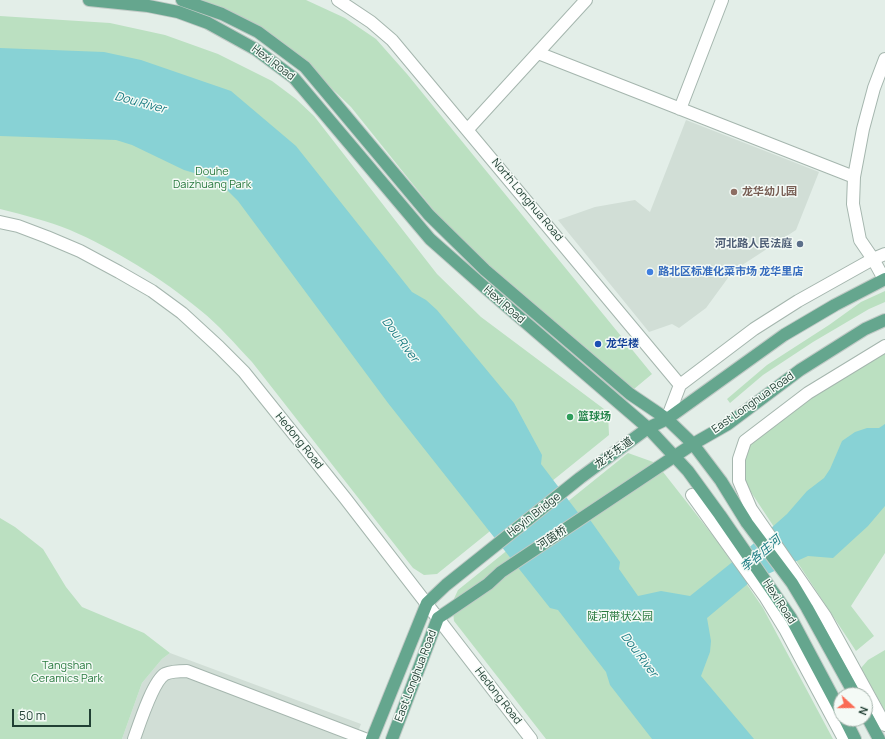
<!DOCTYPE html>
<meta charset="utf-8">
<style>
body{margin:0}
#map{position:relative;width:885px;height:739px;overflow:hidden;background:#e3eee8;font-family:Manrope,sans-serif}
canvas{display:block}
.north{position:absolute;left:833px;top:687px;width:40px;height:40px;box-sizing:border-box;background:#f4faf6;border:1px solid #a0b0a8;border-radius:50%;rotate:111deg;font-size:11px;font-weight:700;line-height:16px;text-align:center;color:#214034}
.north::after{content:'';display:block;margin:auto;width:14px;height:18px;background:#fa6b55;clip-path:polygon(50% 0,100% 100%,50% 72%,0 100%)}
.scale{position:absolute;left:12px;top:709px;width:79px;height:18px;box-sizing:border-box;border:2px solid #214034;border-top:0;padding-left:5px;font-size:12px;line-height:14px;white-space:nowrap;color:#214034;-webkit-text-stroke:3px #f4faf6;paint-order:stroke}
</style>
<div id="map">
<canvas width="885" height="739"></canvas>
<div class="north">N</div>
<div class="scale">50 m</div>
</div>
<script>
const g = document.querySelector('canvas').getContext('2d');
g.lineJoin = 'round';
function fillPath(path, color) {
  g.fillStyle = color;
  g.fill(path, 'evenodd');
}
function stroke(path, color, width, dash) {
  g.strokeStyle = color;
  g.lineWidth = width;
  g.lineCap = dash ? 'butt' : 'round';
  g.setLineDash(dash || []);
  g.stroke(path);
}
function write(font, color, halo, rows, align = 'center') {
  g.font = font + ' Manrope,"Noto Sans SC",sans-serif';
  g.lineWidth = 3;
  g.setLineDash([]);
  g.textBaseline = 'middle';
  g.strokeStyle = halo;
  g.fillStyle = color;
  for (const [text, x, y, turn = 0] of rows) {
    g.save();
    g.translate(x, y);
    g.rotate((+turn || 0) * Math.PI / 180);
    g.textAlign = isNaN(turn) ? turn : align;
    if (halo) g.strokeText(text, 0, 0);
    g.fillText(text, 0, 0);
    g.restore();
  }
}
const built = new Path2D(`
 M686,120L819,172L796,230L733,271L706,308L679,328L672,324L649,332L558,220L595,207L635,200L650,212Z
 M170,653L361,724L355,739H122L142,683L162,659Z`);
const green = new Path2D(`
 M197,0H306L345,18L376,39L407,74L652,374L634,389L495,275L444,223L351,107L289,47L224,10Z
 M0,16L110,23L165,35L218,54L272,81L296,99L314,116L437,274L481,317L608,412L609,435L437,574L424,575L413,568L252,362C235,344 219,325 200,310C163,279 114,249 70,230C48,221 24,215 0,209Z
 M885,291V302L869,309L813,342L763,375L730,403L727,399L767,365L829,325L861,302Z
 M885,350V553L851,606L874,636L856,651L741,477L748,445L794,409L846,372Z
 M628,453L656,463L718,542L763,608L833,739H546L454,621L452,603L458,590Z
 M0,518L15,527L43,549L66,587L82,607L144,633L170,653L162,659L142,683L122,739H0Z
 M885,650V711L861,668L868,660Z`);
const water = new Path2D(`
 M0,48L104,52L141,60L231,91L296,146L412,292L426,300L437,310L514,403L542,455L541,464L579,514L588,517L620,562L619,569L638,596L661,591L690,596L735,560L787,514L807,491L824,478L830,469L842,441L855,432L867,428H879L885,424V506L868,526L833,558L808,556L750,582L707,618L711,641L710,652L701,676L754,739H652L610,685L606,672L558,610L550,608L388,403L238,201L221,184L201,175L184,170L132,145L116,140L0,136Z`);
const minor = new Path2D(`
 M338,0L371,22L392,40L680,385L667,419
 M538,53L854,177
 M680,109L722,0
 M468,129L586,0
 M0,222L18,226L47,237L80,251L119,272L152,291L182,313L219,347L244,372L345,498L531,739
 M884,279L873,259L860,240L853,204L854,177L863,129L874,88L885,59
 M885,346L808,393L745,441L739,459V481L751,509L825,616L885,725
 M680,385L754,329L798,301L873,259L885,254
 M692,495L766,598L785,629L844,739
 M134,739C139,725 153,681 165,674C172,671 179,671 187,671L365,739`);
const major = new Path2D(`
 M89,0L148,6L178,12L208,23L255,49L294,78L430,239L482,285L648,428L688,471L720,515L791,618L841,712
 M182,0L222,14L258,32L305,67L429,215L485,270L630,394L667,419L693,444L721,481L747,523L792,583L807,608L855,695
 M865,713L879,739
 M845,719L855,739
 M372,739L427,603L446,585L580,478L648,428L667,419L784,335L835,305L885,279
 M392,739L438,618L488,584L501,572L693,444L728,424L800,370L865,329L885,320`);
const markers = [
 [734,192,4,"#8d6e63"],
 [800,244,4,"#5c6f8a"],
 [650,272,4,"#3f7fe0"],
 [598,344,4,"#1a4fb4"],
 [570,417,4,"#2e9e5b"]
];
const streetNames = [
 ["Hexi Road",273,63,37],
 ["North Longhua Road",527,200,50],
 ["Hexi Road",504,305,41],
 ["East Longhua Road",753,403,-35],
 ["Hedong Road",299,441,51],
 ["龙华东道",614,453,-36],
 ["Heyin Bridge",534,515,-38],
 ["河茵桥",552,538,-34],
 ["Hexi Road",779,602,57],
 ["East Longhua Road",416,676,-69],
 ["Hedong Road",498,696,52]
];
const parkNames = [
 ["Douhe",212,172],
 ["Daizhuang Park",212,185],
 ["陡河带状公园",620,617],
 ["Tangshan",67,666],
 ["Ceramics Park",67,679]
];
const educationNames = [
 ["龙华幼儿园",742,192]
];
const serviceNames = [
 ["河北路人民法庭",792,244]
];
const shopNames = [
 ["路北区标准化菜市场 龙华里店",658,272]
];
const transitNames = [
 ["龙华楼",606,344]
];
const leisureNames = [
 ["篮球场",578,417]
];
const waterNames = [
 ["Dou River",140,103,15],
 ["Dou River",400,340,53],
 ["李各庄河",761,554,-40],
 ["Dou River",639,655,53]
];
fillPath(built, '#d1ded6');
fillPath(green, '#bbe0c1');
fillPath(water, '#88d2d5');
stroke(minor, '#a5b6ae', 14);
stroke(major, '#c1cac6', 14);
stroke(minor, '#fff', 12);
stroke(major, '#65a68e', 12);
for (const [x, y, r, color] of markers) {
  const dot = new Path2D();
  dot.arc(x, y, r, 0, 2 * Math.PI);
  g.fillStyle = color;
  g.fill(dot);
  stroke(dot, '#f4faf6', 1.5);
}
write('11px', '#214034', '#f4faf6', streetNames);
write('11px', '#297a3f', '#f4faf6', parkNames);
write('bold 11px', '#785e54', '#f4faf6', educationNames, 'left');
write('bold 11px', '#4e5e75', '#f4faf6', serviceNames, 'right');
write('bold 11px', '#366cbe', '#f4faf6', shopNames, 'left');
write('bold 11px', '#164399', '#f4faf6', transitNames, 'left');
write('bold 11px', '#27864d', '#f4faf6', leisureNames, 'left');
write('italic 12px', '#177a80', '#f4faf6', waterNames);
</script>
